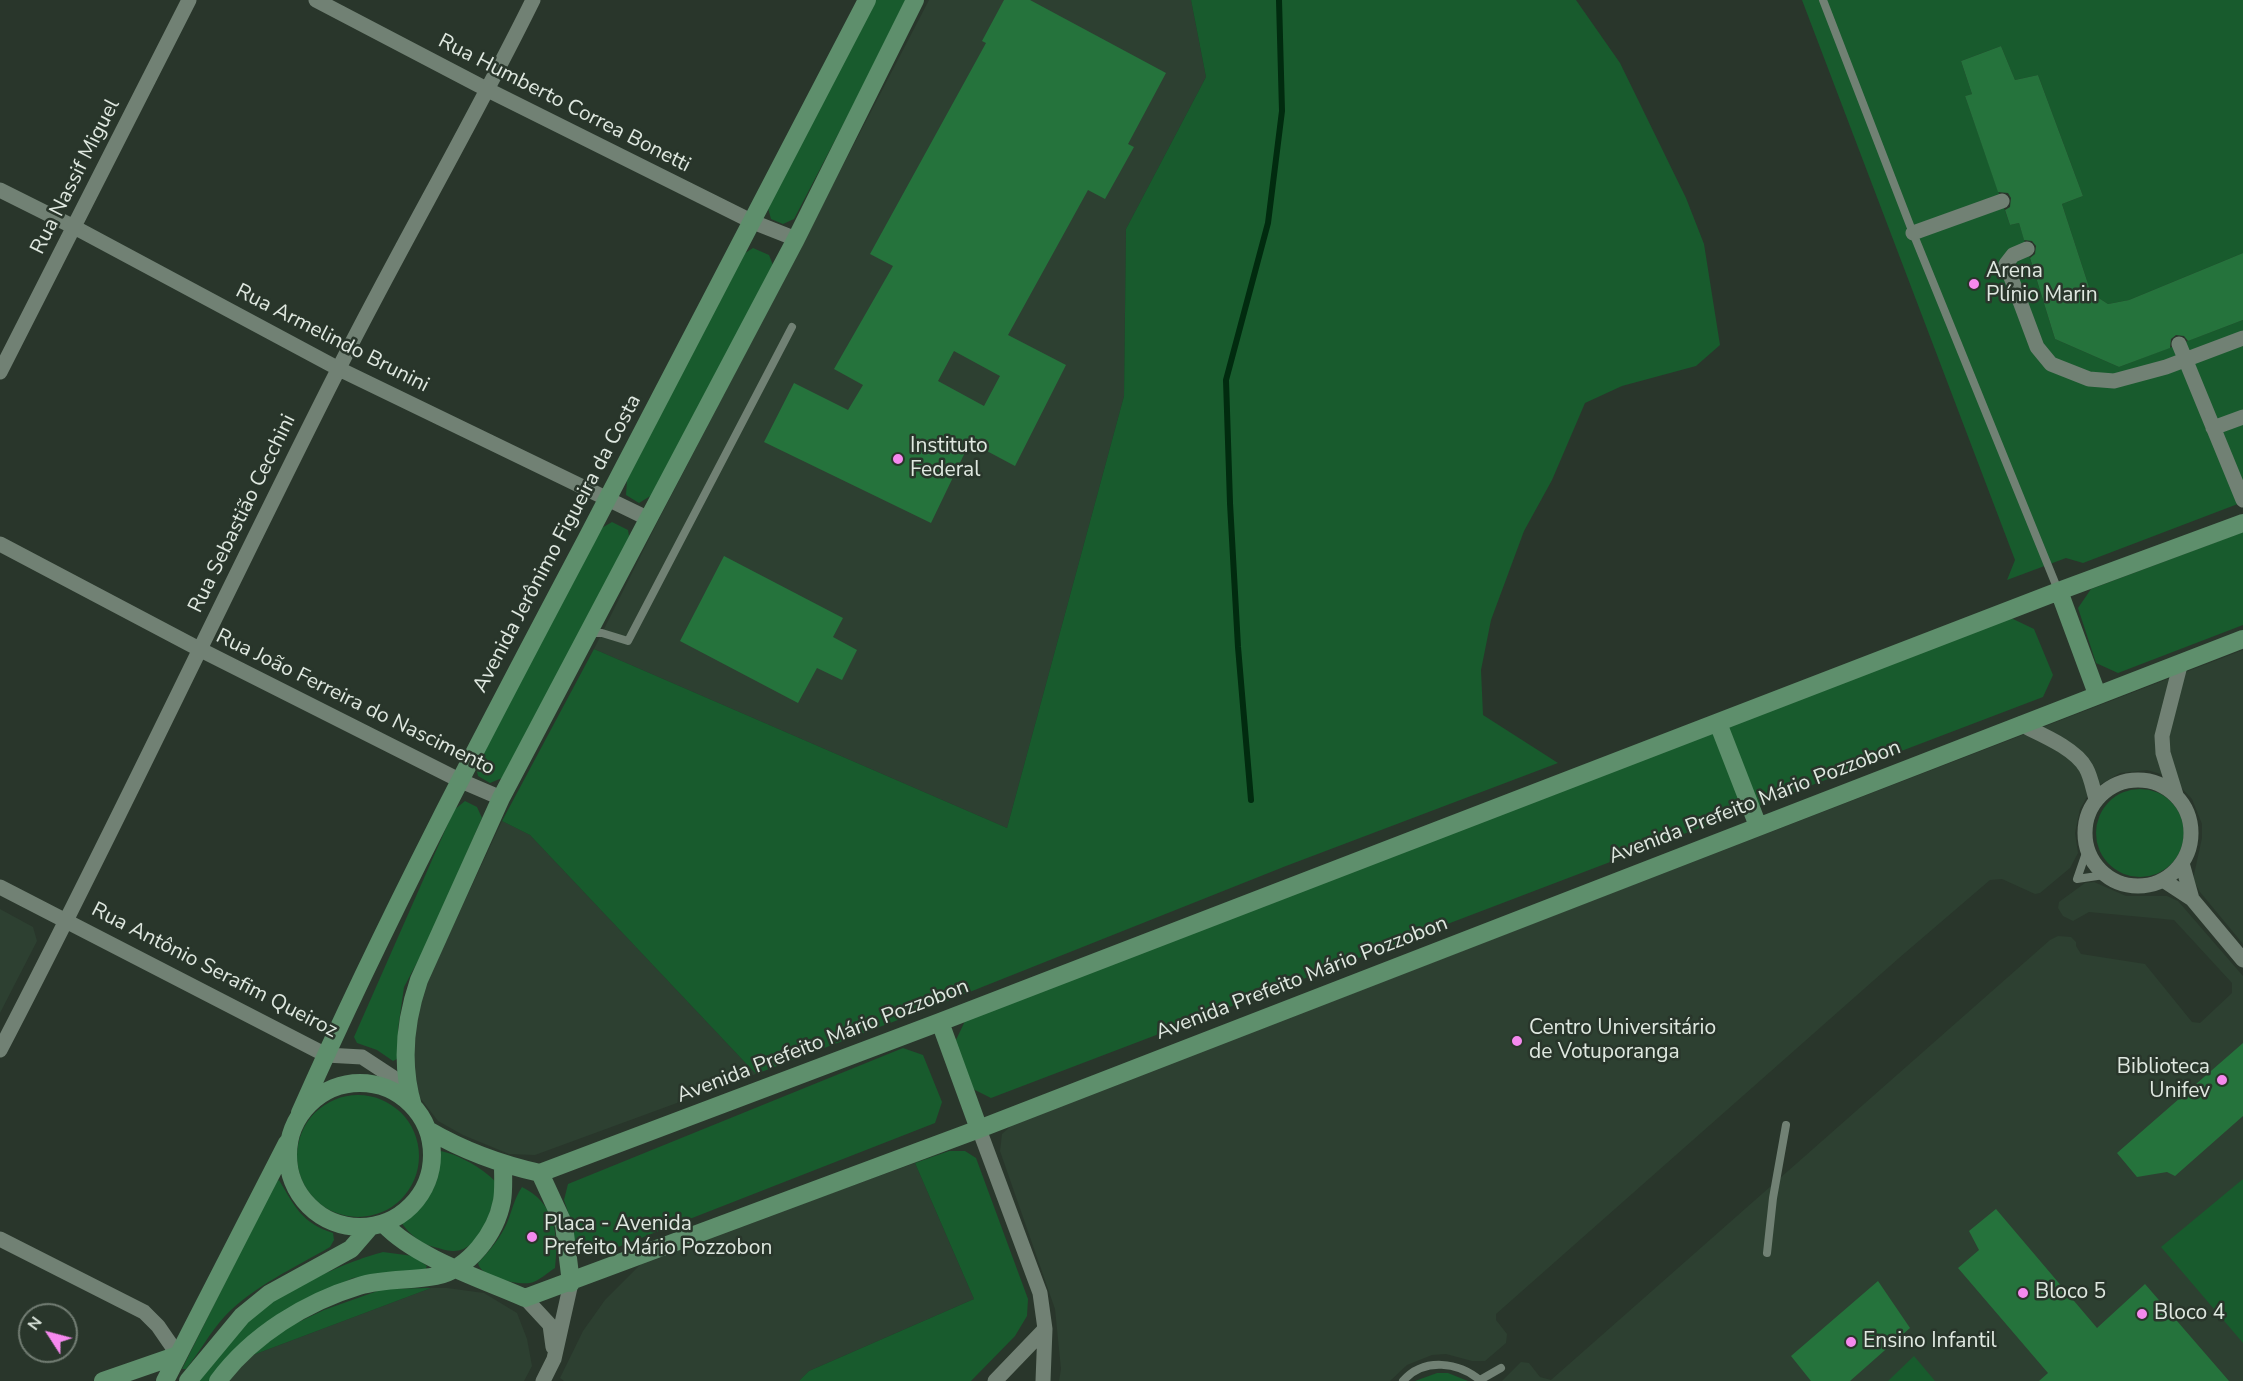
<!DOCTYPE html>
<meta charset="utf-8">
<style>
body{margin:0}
#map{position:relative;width:2243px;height:1381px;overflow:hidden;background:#29362b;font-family:"Nunito Sans",sans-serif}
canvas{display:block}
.north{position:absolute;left:18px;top:1303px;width:60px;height:60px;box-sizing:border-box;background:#29362b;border:2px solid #727d73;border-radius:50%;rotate:306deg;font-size:16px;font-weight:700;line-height:24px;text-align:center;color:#dfe8e0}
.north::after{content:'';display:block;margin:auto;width:21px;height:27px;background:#f589ee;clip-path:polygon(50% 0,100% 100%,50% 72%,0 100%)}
</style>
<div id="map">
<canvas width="2243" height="1381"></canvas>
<div class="north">N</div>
</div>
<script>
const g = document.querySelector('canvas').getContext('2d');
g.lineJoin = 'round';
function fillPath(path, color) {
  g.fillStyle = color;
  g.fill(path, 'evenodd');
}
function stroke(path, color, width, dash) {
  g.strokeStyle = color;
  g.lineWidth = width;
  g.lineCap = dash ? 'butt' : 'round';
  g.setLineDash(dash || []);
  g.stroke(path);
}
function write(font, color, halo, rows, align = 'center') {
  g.font = font + ' "Nunito Sans",sans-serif';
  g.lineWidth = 5;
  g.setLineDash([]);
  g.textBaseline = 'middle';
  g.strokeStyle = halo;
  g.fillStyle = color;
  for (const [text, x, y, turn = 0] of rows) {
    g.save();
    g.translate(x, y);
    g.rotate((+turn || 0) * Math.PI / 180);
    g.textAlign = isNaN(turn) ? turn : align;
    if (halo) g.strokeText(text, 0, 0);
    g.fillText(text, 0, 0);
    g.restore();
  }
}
const built = new Path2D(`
 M929,0H1191L1206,77L1126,229L1124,396L1007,828L594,649L657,523Z
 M2243,650V944L2200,892L2193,879L2202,838V824L2192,799L2173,779L2161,774L2147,770L2120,773L2096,787L2087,797L2080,809L2075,833L2078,853L2070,868L2040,893L2035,894L2002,879L1990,880L1899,958L1496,1314V1320L1507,1334L1506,1343L1485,1361H1472L1446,1354L1432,1355L1407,1365L1390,1381H1059L1061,1369L1055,1309L1000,1151L1002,1134L1013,1124Z
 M502,821L530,835L756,1074L535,1155L509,1154L463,1135L438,1121L418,1095L412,1067L411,1030L426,984Z
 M2094,882L2126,896H2167L2178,901L2243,976V1381H1502L1521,1362L1529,1363L1540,1377L1551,1380L2050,940L2058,936L2071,937L2076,942V946L2081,954L2145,964L2192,1022L2200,1023L2232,993V983L2174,920L2089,912L2073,921L2063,916L2058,908L2059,902L2085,883Z
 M0,909L33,927L37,941L0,1013Z
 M915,1163L974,1299L809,1371L799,1381H564L560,1378L583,1331L605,1300L644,1261Z
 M431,1288H447L484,1293L517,1313L527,1339L532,1366L524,1381H227L253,1355Z`);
const green = new Path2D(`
 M875,0H908L794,219L783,224L771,219L768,208Z
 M1191,0H1576L1620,63L1686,198L1704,244L1720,345L1696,366L1622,386L1585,403L1552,480L1524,531L1491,620L1481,670L1483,715L1558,763L1286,866L932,1007L756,1074L530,835L502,821L594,649L1007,828L1124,396L1126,229L1206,77Z
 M1802,0H2243V253L2129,300L2108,304L2091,293L2062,204L2083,196L2038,75L2015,80L2001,46L1961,61L1972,94L1965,96L2010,225L2019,223L2055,339L2119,367L2243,320V502L2083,563L2066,558L2007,580L2015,560Z
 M753,248L769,255L773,265L652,495L639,503L626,495L627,480L742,255Z
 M612,522L628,530L630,541L502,778L490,783L478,776L475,763L600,529Z
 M2243,532V625L2118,673L2096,663L2078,608L2091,589Z
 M2011,618L2034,629L2053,675L2043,697L991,1098L971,1088L955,1042L965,1021Z
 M2096 833a44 44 0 1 1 88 0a44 44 0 1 1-88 0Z
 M465,801L477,807L482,818L427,944L404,987L398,1029L399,1058L393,1061L377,1050L357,1043L354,1037L454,810Z
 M903,1048L923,1055L942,1102L935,1123L595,1256L573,1239L571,1221L564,1200L568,1184Z
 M297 1156a61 61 0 1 1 122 0a61 61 0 1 1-122 0Z
 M441,1151C460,1155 482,1168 496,1182C495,1204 481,1253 452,1251C446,1251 440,1248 434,1247C421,1244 408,1233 401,1222C417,1215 434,1193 438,1176C439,1168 438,1160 441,1151Z
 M949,1151H965L976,1158L1028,1299L1027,1316L1015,1336L971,1381H799L809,1371L974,1299L915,1163Z
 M2243,1179V1343L2161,1247Z
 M279,1180C295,1207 302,1223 333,1233L334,1240L330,1247C294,1268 254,1286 225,1316C210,1332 200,1352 186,1369H182L275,1182Z
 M522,1187C555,1203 559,1235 555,1268C548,1272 538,1282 530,1283C517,1285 480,1277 478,1263C489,1251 500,1239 507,1223C512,1211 514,1199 522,1187Z
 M383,1252L413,1256L427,1266L424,1272L388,1273L353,1278L327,1290L211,1381H197C214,1361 230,1340 248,1321C274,1294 347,1261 383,1252Z
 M431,1288L253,1355L284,1329L324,1310L383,1289Z
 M1914,1356L1935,1381H1888Z
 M1437,1373H1448L1468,1381H1415Z`);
const stream = new Path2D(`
 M1251,800L1238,647L1230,503L1226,380L1268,223L1282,111L1279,0`);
const building = new Path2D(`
 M1004,0H1030L1166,73L1128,144L1134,147L1105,199L1088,190L1008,335L1066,365L1015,466L970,442L931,523L764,442L794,383L848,410L863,385L834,369L893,266L870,254L986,43L982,41ZM954,351L1000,376L984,406L938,381Z
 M2001,46L2015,80L2038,75L2083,196L2062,204L2091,293L2108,304L2129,300L2243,253V320L2188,341L2184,336L2176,335L2171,339L2170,348L2119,367L2055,339L2030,258L2035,254L2036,246L2032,241L2024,240L2019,223L2010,225L2005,210L2010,207L2011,198L2008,193L1998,192L1965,96L1972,94L1961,61Z
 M724,556L843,618L833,637L857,650L842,680L817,668L798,703L680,641Z
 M2243,1043V1116L2175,1176L2167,1172L2137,1177L2117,1153Z
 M1996,1209L2097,1328L2145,1284L2229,1381H2039L2048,1373L1958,1268L1979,1250L1969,1231Z
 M1878,1281L1910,1328L1850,1381H1811L1791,1356Z`);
const lane = new Path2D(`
 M1823,0L1913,233L2058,590
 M590,633H602L628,641L792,327
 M2087,850L2077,879L2104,875
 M1767,1253L1773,1198L1786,1125
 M1480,1380L1501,1368
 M1403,1381C1424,1357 1459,1362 1481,1381`);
const street = new Path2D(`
 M316,0L488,90L753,222L796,239
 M0,190L74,227L339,369L649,519
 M1913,233L2002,201
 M2027,249L2013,255L2006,264L2037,347L2051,364L2089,379L2114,381L2166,367L2243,338
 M2179,344L2243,500
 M0,372L189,0
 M2213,428L2243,417
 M0,544L199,649L459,780L501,798
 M2020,724C2040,734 2075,748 2086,768C2091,777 2093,789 2096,799
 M2085 833a53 53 0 1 1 106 0a53 53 0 1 1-106 0Z
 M2176,795L2163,753L2162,736L2181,662
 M2182,863L2192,899
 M2163,880L2192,899L2243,960
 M0,887L326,1055L362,1057L394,1078L399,1094
 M0,1050C117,826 223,597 337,372C400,247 471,126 533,0
 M979,1129L1040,1293L1045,1329L1043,1381
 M0,1239L144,1312L158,1326L178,1355
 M525,1298L550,1325L553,1347
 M543,1381L554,1359L571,1283
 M995,1381L1045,1329`);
const secondary = new Path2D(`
 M2059,591L2097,694
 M1718,723L1758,826
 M940,1022L979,1129
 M288 1155a72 72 0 1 1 144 0a72 72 0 1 1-144 0Z
 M413,1106C400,1063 405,1021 419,980L501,798L796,239L915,0
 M300,1113C386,918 486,729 586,540C680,361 774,181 867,0
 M428,1130C464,1151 499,1164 540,1173L940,1022L2059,591L2243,523
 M540,1173L564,1225L571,1283
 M384,1224C416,1258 482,1279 525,1298L979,1129L2243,639
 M103,1381L178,1355
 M165,1381L287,1143
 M188,1381L242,1316L269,1294L351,1249L370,1227
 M218,1381C252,1335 306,1302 359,1286C384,1278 411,1281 436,1276C469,1269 496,1233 502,1201C504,1189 503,1177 503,1165`);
const markers = [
 [1974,284,6,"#f589ee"],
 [898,459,6,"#f589ee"],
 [1517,1041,6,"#f589ee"],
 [2222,1080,6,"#f589ee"],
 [532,1237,6,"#f589ee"],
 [2023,1293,6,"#f589ee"],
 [2142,1314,6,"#f589ee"],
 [1851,1342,6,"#f589ee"]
];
const streetNames = [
 ["Rua Humberto Correa Bonetti",564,104,27],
 ["Rua Nassif Miguel",76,177,-63],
 ["Rua Armelindo Brunini",332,339,27],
 ["Rua Sebastião Cecchini",243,514,-64],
 ["Avenida Jerônimo Figueira da Costa",558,544,-62],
 ["Rua João Ferreira do Nascimento",355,703,26],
 ["Avenida Prefeito Mário Pozzobon",1755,803,-21],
 ["Rua Antônio Serafim Queiroz",214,971,27],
 ["Avenida Prefeito Mário Pozzobon",1302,979,-21],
 ["Avenida Prefeito Mário Pozzobon",823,1042,-21]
];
const poiNames = [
 ["Arena",1986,272],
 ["Plínio Marin",1986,296],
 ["Instituto",910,447],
 ["Federal",910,471],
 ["Centro Universitário",1529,1029],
 ["de Votuporanga",1529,1053],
 ["Biblioteca",2210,1068,"right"],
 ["Unifev",2210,1092,"right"],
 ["Placa - Avenida",544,1225],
 ["Prefeito Mário Pozzobon",544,1249],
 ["Bloco 5",2035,1293],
 ["Bloco 4",2154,1314],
 ["Ensino Infantil",1863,1342]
];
fillPath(built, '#2d4031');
fillPath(green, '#185b2d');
stroke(stream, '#012b0f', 6);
fillPath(building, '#25733c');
stroke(lane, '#718174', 8);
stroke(street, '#718174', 15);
stroke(secondary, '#5e8f6c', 18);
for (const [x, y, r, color] of markers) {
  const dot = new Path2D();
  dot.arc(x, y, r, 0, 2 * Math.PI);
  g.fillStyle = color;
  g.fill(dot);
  stroke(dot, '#29362b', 2);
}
write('21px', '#dfe8e0', '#29362b', streetNames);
write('21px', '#dfe8e0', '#29362b', poiNames, 'left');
</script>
